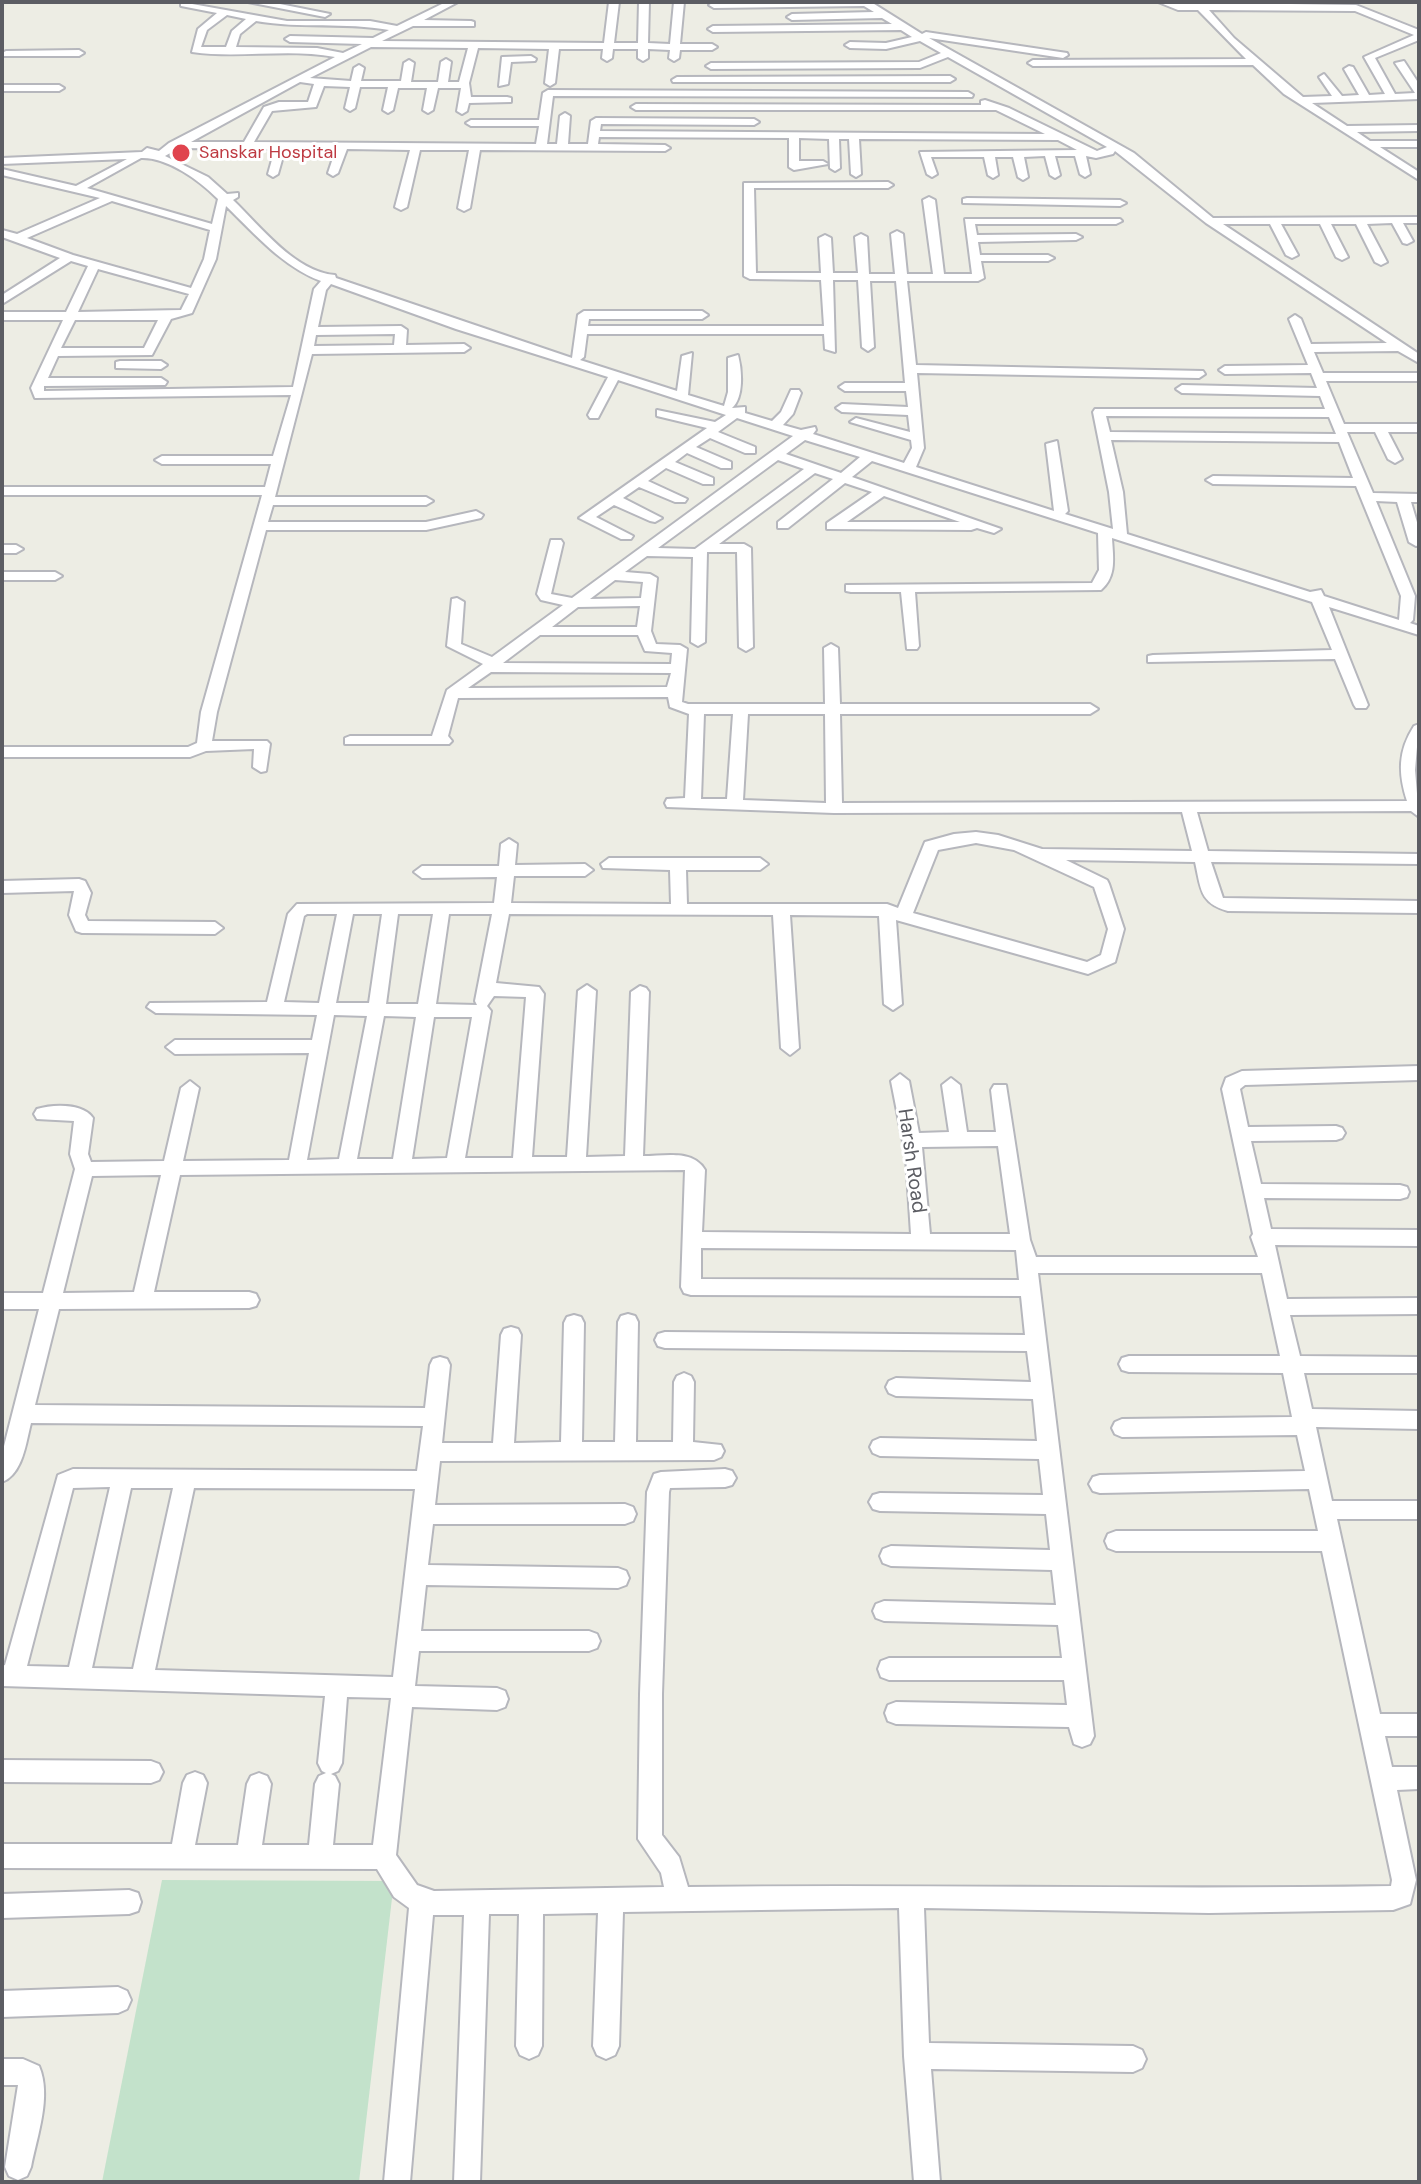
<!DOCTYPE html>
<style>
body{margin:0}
#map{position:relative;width:1421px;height:2184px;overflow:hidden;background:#edede4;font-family:"DM Sans",sans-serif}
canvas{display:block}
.frame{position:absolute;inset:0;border:4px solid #5c5d63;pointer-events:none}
</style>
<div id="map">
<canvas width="1421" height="2184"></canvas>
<div class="frame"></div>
</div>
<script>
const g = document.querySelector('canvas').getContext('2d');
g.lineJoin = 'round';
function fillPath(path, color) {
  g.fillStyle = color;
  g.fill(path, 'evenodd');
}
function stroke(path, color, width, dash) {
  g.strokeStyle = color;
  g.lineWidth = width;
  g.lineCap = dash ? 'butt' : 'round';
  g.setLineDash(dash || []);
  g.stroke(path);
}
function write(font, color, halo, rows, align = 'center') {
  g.font = font + ' "DM Sans",sans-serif';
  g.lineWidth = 6;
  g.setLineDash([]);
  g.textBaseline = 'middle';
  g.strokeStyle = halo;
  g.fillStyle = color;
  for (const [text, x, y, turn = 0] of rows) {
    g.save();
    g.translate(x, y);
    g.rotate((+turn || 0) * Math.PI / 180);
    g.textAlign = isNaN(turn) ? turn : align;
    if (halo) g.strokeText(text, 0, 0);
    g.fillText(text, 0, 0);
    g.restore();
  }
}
const green = new Path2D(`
 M162,1880L394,1881L359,2182H102Z`);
const minor = new Path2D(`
 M181,2L287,21H370L397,26L446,2H458L424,20L471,21L474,22V26H413L382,41L604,43L609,2H619L614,43H638L639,2H649L648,43L670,44L674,2H684L680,44H712L717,47L712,50H680L679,58L674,61L669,58L670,50L648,49V58L643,61L638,58V49H613L612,58L607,61L602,58L603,49H559L555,83L550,86L545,83L549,49L478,48L469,83L471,97H507L511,98V102L469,103L467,111L462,114L457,111L461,88H438L433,110L428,113L423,110L427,88H398L393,110L388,113L383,110L388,87H360L355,108L350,111L345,108L350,87L324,86L316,107L272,111L254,142L536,144L539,126H471L466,123L471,120H539L543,93L548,90L968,92L973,95L972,97L553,96L547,144H557L560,116L565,113L570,116L568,144H588L591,121L596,118L754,119L759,122L754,125L601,124L600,131L1045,134L996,110H636L631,107L636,104L981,105V101L985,100L1009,108L1097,151L1107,147L948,57L920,68L711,69L706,66L711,63L919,62L941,53L920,41L886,49L850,48L845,45L850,42L886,43L912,37L901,30L713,32L708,29L713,26L892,24L882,18L792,20L787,17L792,14L874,12L864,6L714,8L709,5L714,2H871L922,34L926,32L1067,53L1068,55L1063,58L929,38L1134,153L1213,218L1419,217V223H1403L1413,241L1407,244L1403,243L1392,223L1367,224L1387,262L1381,265L1375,262L1356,224H1331L1348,257L1342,260L1336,257L1320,224H1281L1298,255L1292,258L1286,255L1270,224H1223L1419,354V363L1398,351L1314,352L1323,373H1419V381H1326L1344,424H1419V432H1388L1402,459L1395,463L1388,459L1375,432H1347L1373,493L1419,494V502H1411L1419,529V545L1416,546L1409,542L1397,502L1376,501L1415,596L1413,620L1410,623L1419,626V635L1329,607L1368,705L1366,708H1356L1354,705L1335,659L1148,662V656L1153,655L1332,650L1312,602L1112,538C1113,557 1117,576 1101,590L915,592L919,646L917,649H907L901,592H851L846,591V585L1092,583L1099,570L1098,533L872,461L852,477L1001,529L994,533L977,528L971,530L827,529V523L872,492L845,483L788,528H778V522L833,479L815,473L719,544H744L751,548L753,647L746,651L739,647L737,552H707L705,642L698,646L691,642L693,557L647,556L625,572L650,574L657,578L651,631L656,644L680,645L687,649L682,702L688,704H825L824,648L831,644L838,648L840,704H1090L1098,709L1090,714H840L842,803L1407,801C1398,773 1398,751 1414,726L1419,724L1415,770L1419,817L1411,811L1197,812L1208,851L1419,854V864L1211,862L1223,898L1419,901V913L1228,911C1199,903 1201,888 1195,862L1066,860L1107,880L1109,884L1124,929L1115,962L1088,974L896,920L902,1004L893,1010L884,1004L879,916L790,915L799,1048L790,1055L781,1048L773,915L509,914L496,983L539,987L544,994L532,1157H567L578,991L587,985L596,991L586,1157L625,1156L631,992L640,986L646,988L649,992L643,1156C665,1156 693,1149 705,1170L702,1232L911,1234L906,1157L891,1081L900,1074L909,1081L919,1133L949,1132L942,1085L951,1078L960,1085L967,1132H996L991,1090L994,1085H1006L1030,1240L1036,1257H1258L1251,1237L1253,1234L1222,1089L1226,1078L1242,1071L1419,1066V1080L1245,1085L1240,1089L1248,1127L1336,1126L1342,1128L1345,1133L1342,1138L1336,1140L1251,1141L1261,1184L1400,1185L1407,1187L1409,1192L1407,1197L1400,1199L1264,1198L1271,1229L1419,1230V1246L1275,1245L1287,1299L1419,1298V1314L1290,1315L1300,1356L1419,1357V1373H1304L1312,1409L1419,1411V1429L1316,1427L1332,1501H1419V1519H1337L1380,1714H1419V1736H1385L1392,1767H1419V1789L1397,1790L1416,1880L1410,1904L1393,1910L1209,1913L924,1908L929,2043L1133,2046L1142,2050L1146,2059L1142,2068L1133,2072L931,2069L940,2182H914L904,2056L899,1908L623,1912L619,2046L615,2055L606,2059L597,2055L593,2046L598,1913L543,1914L542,2046L538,2055L529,2059L520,2055L516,2046L519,1914H489L480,2182H454L464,1915H433L410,2182H384L409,1908L394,1897L377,1869L2,1868V1844H172L183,1783L187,1775L195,1772L203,1775L207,1783L195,1845H238L247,1784L251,1776L259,1773L267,1776L271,1784L262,1845H309L315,1784L319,1776L326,1773L322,1771L318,1763L325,1696L2,1686V1666L5,1665L58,1475L73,1469L417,1471L423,1426L31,1423C26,1442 23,1474 2,1482V1454L39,1309H2V1293H43L75,1169L70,1154L74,1121L37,1119L34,1114L37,1109C53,1104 83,1103 93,1118L88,1154L91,1162L164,1161L181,1088L190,1081L199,1088L183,1161L289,1160L309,1053L175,1054L166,1047L175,1040H312L317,1015L156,1013L147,1007L150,1003L267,1002L288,914L297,904L494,903L497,877L422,878L414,872L422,866H499L501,844L509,839L517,844L515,865L585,864L593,870L585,876H514L511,903L671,904L670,870L603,868L601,864L609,858H760L768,864L760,870H686L687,904H887L898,908L925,842L954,834L976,832L998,835L1042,849L1192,851L1182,812L834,813L667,807L665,803L667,799L685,798L689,714L670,707L668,697L458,698L448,736L452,741L449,744H345V738L350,736H432L447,690L483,664L447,646L452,599L457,598L464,602L461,644L492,657L563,605L541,600L537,594L551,540H561L563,543L551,594L572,598L793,436L737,418L718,432L755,447V453H745L710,438L696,447L731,462V468H721L687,453L675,462L713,478V484H703L666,468L648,481L687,499L685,502H675L639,487L623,498L662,518L655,522L650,521L614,505L596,517L633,536L631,539H621L579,518L707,428L657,416V410L715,422L726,415L618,380L598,418H590L588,415L608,377L456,329L331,284L326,290L318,327L401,326L407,330L406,345L464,344L470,348L464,352L312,354L275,497H426L433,501L426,505H273L268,522H426L476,511L483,515L481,518L426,530H266L217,712L212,741H267L270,744L266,771L261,772L253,767L254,749L206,751L190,757H2V747H188L197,743L201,712L262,495H2V487H265L271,464H162L155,460L162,456H273L291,395L35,398L31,388L63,320H2V312H66L88,266L71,261L2,304V295L60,258L2,237V230L17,234L100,198L2,175V169L76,186L127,159L2,164V158L142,152L147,148L159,151L169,143L335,57C287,48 238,59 192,52L198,29L217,13L181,6ZM227,15L246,19L232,31L226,47H201L207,30ZM256,21C300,29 345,22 389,30L373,38L290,36L285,39L290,42L362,44L343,53L317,48L236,47L240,34ZM371,47L468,48L459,82H448L451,62L446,59L441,62L438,82H411L414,63L409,60L404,63L401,81H361L364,68L359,65L354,68L351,81L310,78ZM300,82L314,84L308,102H279L264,107L244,142H191ZM599,137L789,138V167L794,170L828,164L823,161H799V138L829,139L830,168L835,171L840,168L839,139H849L851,174L856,177L861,174L859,139L1058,140L1077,150L920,152L927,174L932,177L937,174L931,157H984L988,175L993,178L998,175L995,157H1013L1018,177L1023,180L1028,177L1024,157L1045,156L1050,175L1055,178L1060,175L1055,156H1075L1080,174L1085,177L1090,174L1086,156L1096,158L1113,154L1115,151L1206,223L1387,343L1311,344L1301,319L1295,315L1289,319L1308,365L1225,366L1219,370L1225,374L1311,373L1317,388L1182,385L1176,389L1182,393L1320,396L1325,409H1095L1093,412L1109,492L1113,529L1065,514L1068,511L1057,441L1046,444L1054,511L916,467L924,448L917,373L1199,378L1205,374L1203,371L916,365L907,281H978L984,278L981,261H1048L1054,258L1048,255H980L978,242L1076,240L1082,237L1076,234L977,235L975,224H1116L1122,221L1120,219H965L972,274H944L935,200L929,197L923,200L933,274H907L903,234L897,231L891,234L895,274H869L867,237L861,234L855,237L858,273H833L831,238L825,235L819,238L821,273H756L754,188H888L893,185L888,182L744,183V276L750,279L821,280L824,326H588L589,319H702L708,315L702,311H584L578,315L572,358L336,278L335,275C295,272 260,226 233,200L238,197V193L227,194L208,177L165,156L179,148L275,149L268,174L273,177L278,174L285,149H336L328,173L333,176L338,173L347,149L410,150L395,207L401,210L407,207L420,150H469L458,208L464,211L470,208L480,150L665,151L670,148L665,145L598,144ZM141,158C168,157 200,181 218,199L212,224L87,188ZM112,201L210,230L204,259L191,288L73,255L27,238ZM226,206C255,234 283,267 321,281L314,289L293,387L44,391V386L165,385L167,382L161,378H48L58,356L152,355L171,319L192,313L216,259ZM98,269L189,294L181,310L78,312ZM833,280H858L862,347L868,351L874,347L870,281H896L905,383H845L839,387L845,391H906L908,407L842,404L836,408L842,412L908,415L910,432L856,418L850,422L911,440L912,448L904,463L813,434L816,430L815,427L801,430L783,425L793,414L801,393L799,390H791L781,412L772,421L745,413V407L732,408C744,398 742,370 738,355L728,358V392L724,406L688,395L692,353L682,356L677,391L580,360L584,357L587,334H824L825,349L835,352ZM75,320H158L144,348H61ZM395,334L394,345L314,346L316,335ZM1106,416L1329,417L1336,434L1110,432ZM805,440L860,457L841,473L786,454ZM1111,440L1339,442L1353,478L1213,476L1206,480L1213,484L1356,486L1401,596L1399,620L1324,596L1321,590L1310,592L1127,534L1123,492ZM778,460L804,469L695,549L658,548ZM884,496L960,522H847ZM615,580L643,582L641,598L590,599ZM640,606L637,627H552L578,607ZM540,635H638L645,651L672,653L671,664L503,663ZM491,672L671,673L667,687L468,688ZM704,714H733L727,799H701ZM748,714H825L826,803L743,800ZM976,843L1014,850L1094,887L1108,929L1101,955L1087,962L913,913L938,850ZM307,914H337L319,1003L284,1002L304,916ZM353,914H382L369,1003H336ZM398,914H433L418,1004H386ZM449,914H492L475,1001L477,1005L436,1004ZM494,996L526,997L513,1158H465L491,1011L487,1006ZM334,1015L367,1016L339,1159L307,1160ZM384,1016L416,1017L393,1159H357ZM434,1017H472L447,1158L412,1159ZM998,1146L1010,1234H930L922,1147ZM685,1170L681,1287L684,1293L691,1295L1021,1296L1025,1335L665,1332L658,1334L655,1340L658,1346L665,1348L1027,1351L1031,1382L896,1378L889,1381L886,1387L889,1393L896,1396L1033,1399L1037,1441L880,1438L873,1441L870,1447L873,1453L880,1456L1039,1459L1043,1495L880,1493L873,1495L869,1502L873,1509L880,1511L1046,1514L1050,1550L891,1546L883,1549L880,1556L883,1563L891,1566L1052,1570L1056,1605L884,1601L876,1604L873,1611L876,1618L884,1621L1058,1625L1062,1658H889L881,1661L878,1669L881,1677L889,1680H1064L1067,1705L896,1702L888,1705L885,1713L888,1721L896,1724L1069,1727L1074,1744L1082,1747L1090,1744L1094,1736L1038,1273H1262L1280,1356H1129L1122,1358L1119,1364L1122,1370L1129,1372L1283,1373L1292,1417L1122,1419L1115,1422L1112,1428L1115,1434L1122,1437L1297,1435L1305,1471L1100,1475L1093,1477L1089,1484L1093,1491L1100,1493L1309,1489L1318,1531H1116L1108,1534L1105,1541L1108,1548L1116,1551H1322L1392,1880L1391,1886C1156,1890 922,1884 688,1887L679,1857L662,1835V1694L669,1492L670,1488L725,1487L732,1485L736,1478L732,1471L725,1469L661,1472L654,1474L647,1492L640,1694L638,1839L661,1873L664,1887L434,1891L417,1885L396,1855L412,1707L497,1710L505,1707L508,1699L505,1691L497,1688L415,1686L419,1651H589L597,1648L600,1641L597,1634L589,1631H421L426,1585L618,1588L626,1585L629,1578L626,1571L618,1568L428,1565L433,1524H625L633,1521L636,1514L633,1507L625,1504L435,1505L440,1461L714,1460L721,1457L724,1451L721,1445L693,1442L694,1382L691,1376L684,1373L677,1376L674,1382L673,1442H636L638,1322L635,1316L628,1314L621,1316L618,1322L615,1442H582L584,1323L581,1317L574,1315L567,1317L564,1323L561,1442L514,1443L521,1335L518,1329L511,1327L504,1329L501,1335L493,1443H442L450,1365L447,1359L440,1357L433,1359L430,1365L425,1408L35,1405L59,1309L249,1308L256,1306L259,1300L256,1294L249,1292H154L180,1175ZM161,1175L134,1292L63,1293L92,1176ZM701,1248L1016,1250L1019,1280L701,1279ZM110,1487L69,1667L27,1666L73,1488ZM131,1488H173L133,1669L92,1668ZM194,1488L415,1489L393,1677L155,1670ZM347,1697L391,1698L373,1845H333L339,1784L335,1776L331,1774L338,1771L342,1763Z
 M248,2H270L330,14L325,17Z
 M1158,2L1356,5L1419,30V40L1375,58L1395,94L1415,93L1395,63L1404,61L1419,84V99L1312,103L1347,126L1419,125V131L1357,132L1370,141H1419V147H1380L1419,172V180L1284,94L1253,65L1033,66L1028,63L1033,60L1246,59L1198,10H1178ZM1209,10L1355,11L1414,35L1364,57L1385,94L1369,95L1353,67L1349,66L1344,69L1359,95L1342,96L1324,74L1319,77L1332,96L1303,97L1234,38Z
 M6,51L79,50L84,53L79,56H3L2,53Z
 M531,56L536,59L535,61L511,62L508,84L499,86L502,57Z
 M677,77L950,76L955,79L950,82H673L672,80Z
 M2,85H59L64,88L59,91H2Z
 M967,198L1120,200L1126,203L1120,206L963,203V199Z
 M120,361H161L167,365L161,369L116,368V362Z
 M2,545H16L23,549L16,553H2Z
 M2,572H55L62,576L55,580H2Z
 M79,879L85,881L91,893L85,915L88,921L215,922L223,928L215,934L82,933L76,931L69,915L74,891L2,893V881Z
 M2,1760L151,1761L159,1764L163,1772L159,1780L151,1783L2,1782Z
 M129,1890L138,1893L141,1902L138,1911L129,1914L2,1918V1894Z
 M118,1987L127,1991L131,2000L127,2009L118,2013L2,2017V1991Z
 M2,2059H23L39,2066C52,2096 37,2136 31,2167L27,2176L18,2180L9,2176L5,2167L18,2085H2Z`);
const markers = [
 [181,153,10,"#e0444e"]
];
const farHealthnames = [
 ["Sanskar Hospital",199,153]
];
const streetNames = [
 ["Harsh Road",911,1161,82]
];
fillPath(green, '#c3e2cb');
stroke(minor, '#b6b7bd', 4);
fillPath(minor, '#fff');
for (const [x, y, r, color] of markers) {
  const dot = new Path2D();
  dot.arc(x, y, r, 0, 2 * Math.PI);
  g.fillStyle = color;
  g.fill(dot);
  stroke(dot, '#fff', 3);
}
write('18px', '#be3a42', '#fff', farHealthnames, 'left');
write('20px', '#5c5d63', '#fff', streetNames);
</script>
